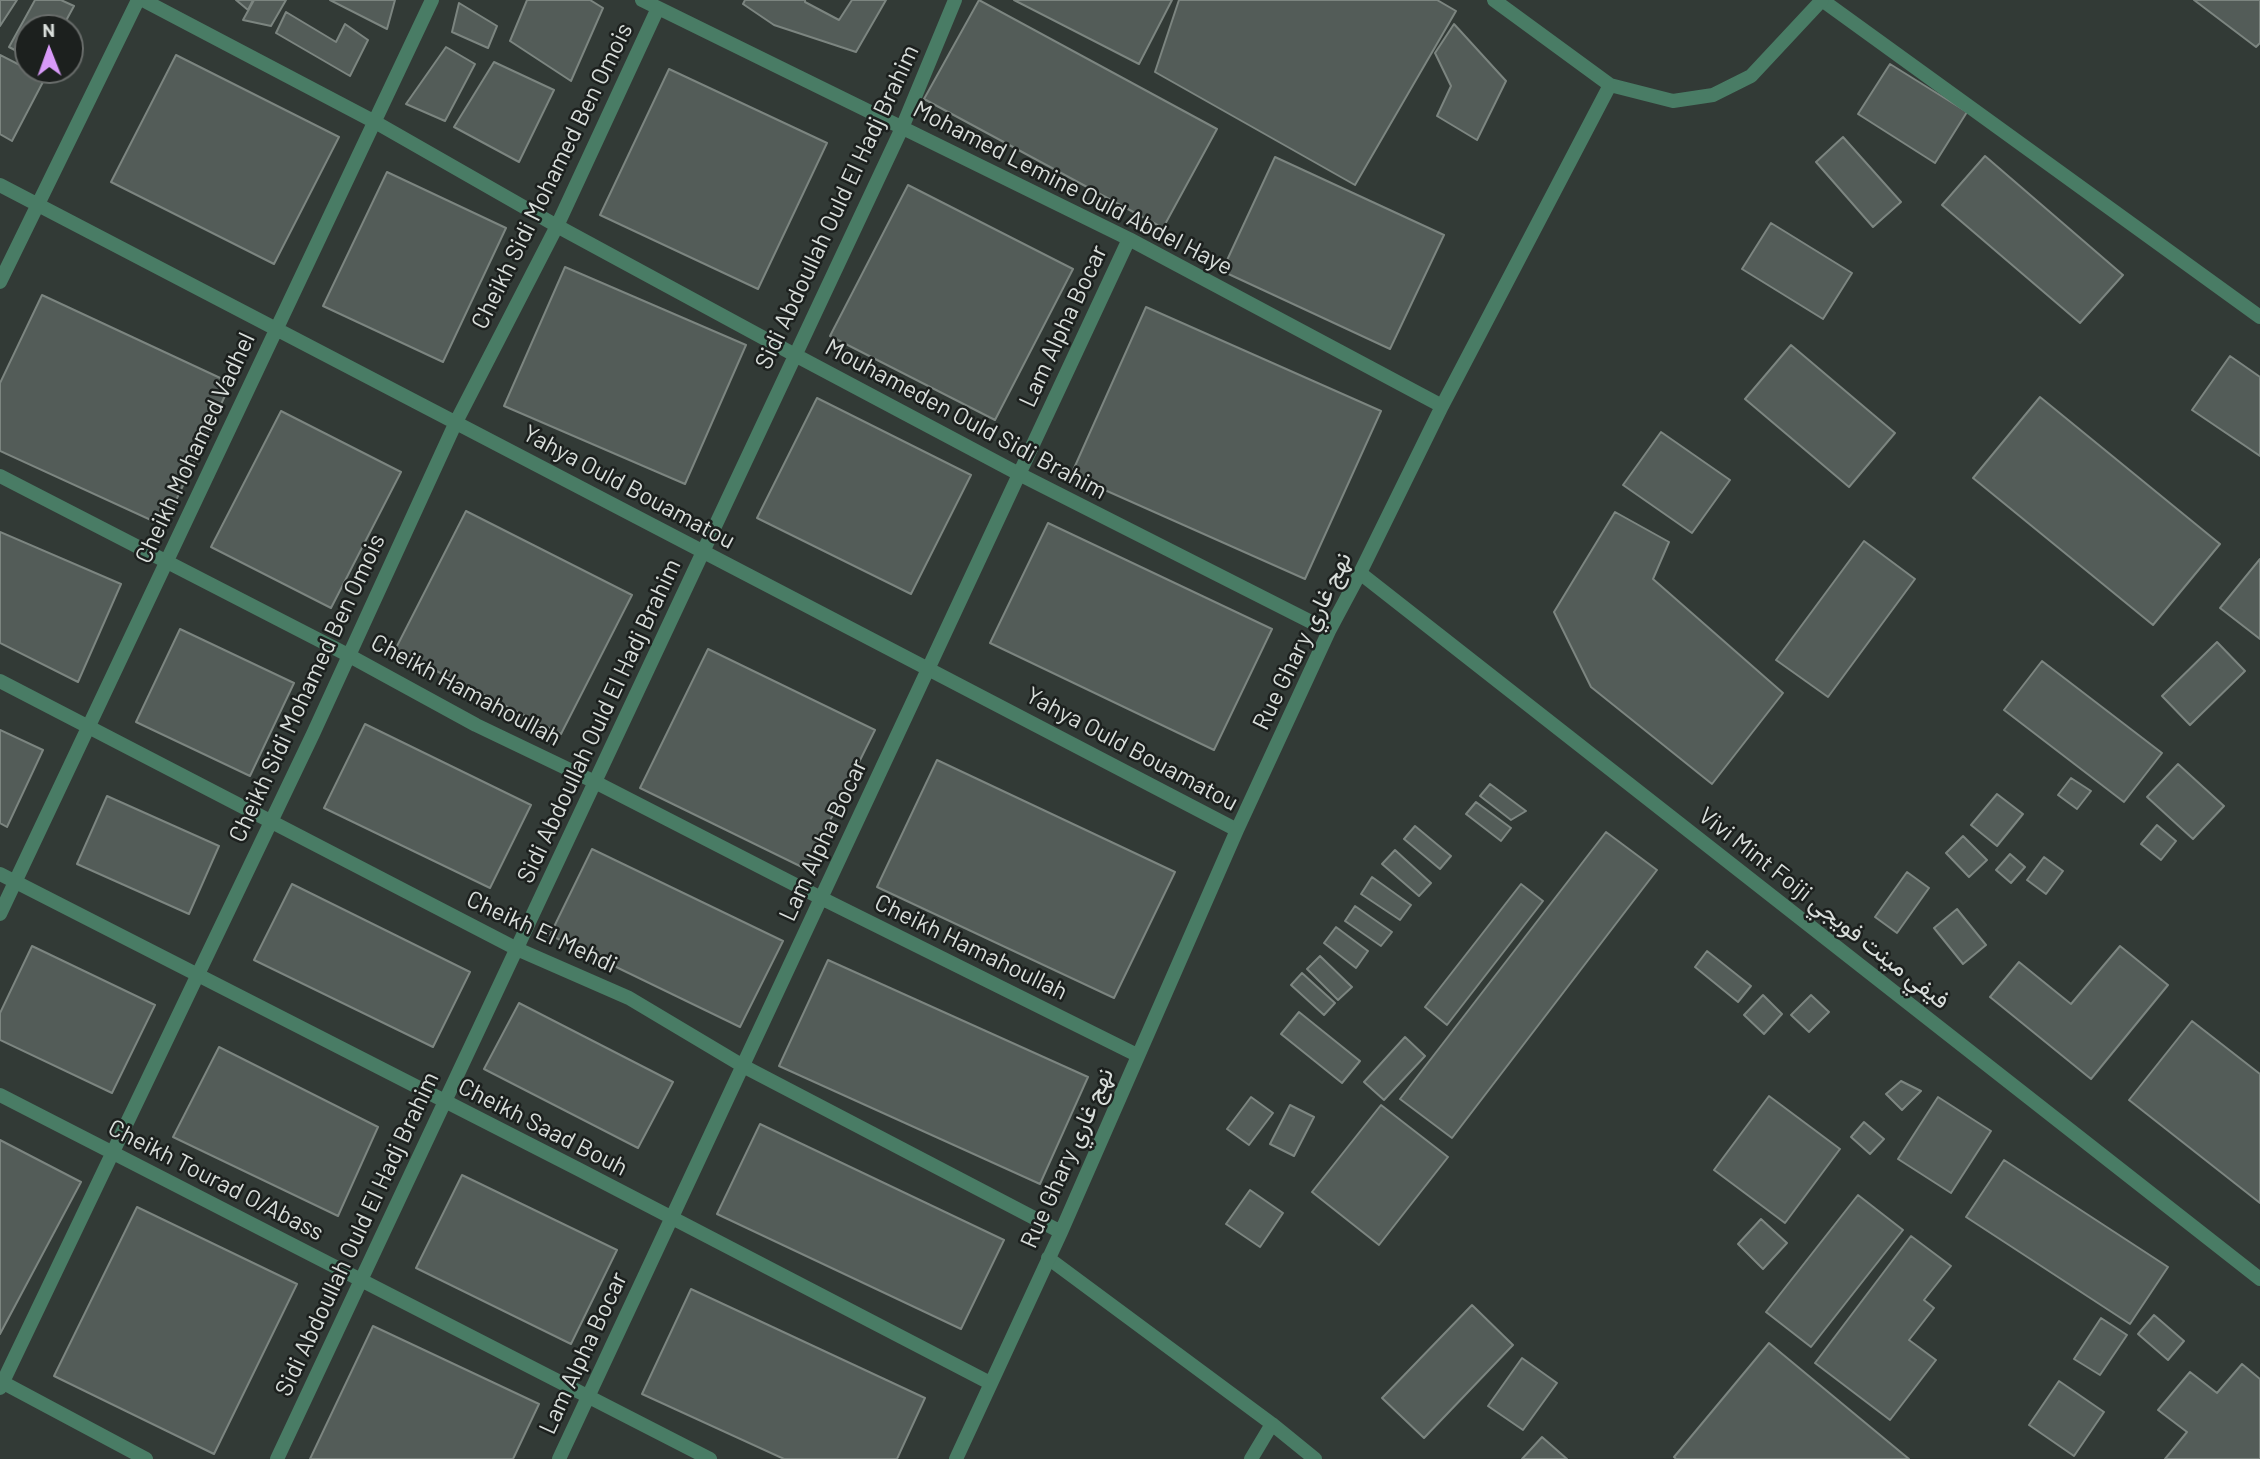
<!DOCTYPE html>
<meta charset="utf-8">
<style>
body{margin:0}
#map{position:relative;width:2260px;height:1459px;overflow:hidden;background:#323a36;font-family:Barlow,sans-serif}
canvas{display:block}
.north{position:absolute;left:14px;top:14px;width:70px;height:70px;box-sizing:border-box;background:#1c201e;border:2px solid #686c6a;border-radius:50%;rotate:359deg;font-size:19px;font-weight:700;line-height:28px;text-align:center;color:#d9dedb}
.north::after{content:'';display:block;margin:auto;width:24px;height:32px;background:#d89af8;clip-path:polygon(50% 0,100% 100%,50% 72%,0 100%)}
</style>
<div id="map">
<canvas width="2260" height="1459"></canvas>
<div class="north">N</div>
</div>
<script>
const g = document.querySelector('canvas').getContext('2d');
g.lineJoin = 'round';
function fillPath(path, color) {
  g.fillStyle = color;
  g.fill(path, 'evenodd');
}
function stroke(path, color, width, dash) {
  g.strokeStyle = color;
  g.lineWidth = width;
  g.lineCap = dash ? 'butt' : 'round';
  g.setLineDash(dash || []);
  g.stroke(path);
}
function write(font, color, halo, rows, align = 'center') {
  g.font = font + ' Barlow,Vazirmatn,sans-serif';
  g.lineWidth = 5;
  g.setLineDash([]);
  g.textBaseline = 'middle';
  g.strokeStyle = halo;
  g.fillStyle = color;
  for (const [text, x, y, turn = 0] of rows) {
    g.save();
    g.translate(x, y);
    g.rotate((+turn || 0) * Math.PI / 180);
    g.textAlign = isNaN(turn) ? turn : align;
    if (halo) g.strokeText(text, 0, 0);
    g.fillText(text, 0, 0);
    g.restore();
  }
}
const building = new Path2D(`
 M0,0H17L0,26Z
 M35,0H61L74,6L62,28H28V57L9,47Z
 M236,0H253L248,10Z
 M254,0H286L271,26L243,20Z
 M330,0H395L387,29Z
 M527,0H590L603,8L571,81L510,41Z
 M745,0H805V2L839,20L852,0H886L856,52L774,25L743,4Z
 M979,0L1217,129L1163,228L924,99Z
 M1014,0H1172L1139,64Z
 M1179,0H1437L1456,11L1355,185L1155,72Z
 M2194,0H2260V43L2256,47Z
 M459,3L497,26L488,48L452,32Z
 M286,12L336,42L345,24L368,40L350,76L276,33Z
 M1454,24L1506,81L1477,140L1437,116L1451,86L1435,53Z
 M446,47L475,64L445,121L406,104Z
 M0,55L45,78L12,141L0,134Z
 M176,55L339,137L274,264L111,182Z
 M494,62L554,90L519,162L454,127Z
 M1890,64L1967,112L1935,163L1858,114Z
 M669,69L827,143L758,289L600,215Z
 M1843,137L1901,202L1873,227L1816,162Z
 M1985,156L2123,275L2080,323L1942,205Z
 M1275,157L1444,235L1390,349L1222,271Z
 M387,172L506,228L443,362L323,306Z
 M908,185L1073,269L995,420L830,336Z
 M1771,223L1852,273L1823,319L1742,269Z
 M565,267L746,345L685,484L504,406Z
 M42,295L231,383L164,526L0,451V383Z
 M1146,307L1381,411L1305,579L1071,475Z
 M1791,345L1895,433L1849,487L1745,399Z
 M2230,356L2260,377V456L2192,410Z
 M2040,397L2220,544L2153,625L1973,478Z
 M817,398L971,475L911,594L757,518Z
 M281,411L401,472L331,608L211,547Z
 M1661,432L1730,480L1692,533L1623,485Z
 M466,511L632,595L561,734L395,650Z
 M1615,512L1669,542L1653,579L1783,693L1712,784L1591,687L1554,612Z
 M1048,523L1272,629L1214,750L990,643Z
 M0,532L121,584L78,682L0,643Z
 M1864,541L1915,579L1828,697L1776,660Z
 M2260,559V639L2220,608Z
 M180,629L294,683L250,776L136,722Z
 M2217,642L2245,671L2190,725L2162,696Z
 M708,649L875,730L806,869L640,788Z
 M2042,661L2162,753L2124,802L2004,710Z
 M365,724L531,805L490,888L324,808Z
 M0,730L43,750L7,827L0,823Z
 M937,760L1175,872L1114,998L877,887Z
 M2178,764L2224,806L2193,839L2147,797Z
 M2071,778L2091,791L2077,809L2058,795Z
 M1490,784L1526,811L1511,820L1480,796Z
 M1997,794L2023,814L1997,846L1971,825Z
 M107,796L219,846L189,914L77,864Z
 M1476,802L1511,828L1501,841L1466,814Z
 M2157,825L2176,841L2161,860L2141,844Z
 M1415,826L1451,856L1440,869L1404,839Z
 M1606,832L1657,870L1452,1138L1400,1099Z
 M1963,836L1987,860L1969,877L1946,853Z
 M592,849L783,941L740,1027L550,935Z
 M1395,850L1431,883L1419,896L1382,864Z
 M2010,854L2025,867L2011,883L1996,870Z
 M2044,857L2063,871L2046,894L2027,880Z
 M1907,872L1929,888L1897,933L1875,917Z
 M1372,877L1411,905L1400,920L1361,894Z
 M292,884L470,972L433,1047L254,960Z
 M1521,884L1543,901L1447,1025L1425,1007Z
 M1355,906L1392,932L1381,946L1345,921Z
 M1957,909L1986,945L1963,964L1934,928Z
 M1336,927L1368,951L1356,968L1324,943Z
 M32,946L155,1005L112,1093L0,1040V1013Z
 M2120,946L2168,985L2091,1079L1990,997L2019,962L2071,1004Z
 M1707,951L1751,986L1738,1002L1695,967Z
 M1320,956L1352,987L1338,1000L1307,969Z
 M828,960L1088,1077L1040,1184L779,1066Z
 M1302,973L1335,1003L1324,1015L1291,985Z
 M1763,995L1782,1014L1764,1034L1744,1015Z
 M1811,995L1829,1012L1809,1032L1791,1015Z
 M519,1003L673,1082L638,1148L484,1069Z
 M1299,1012L1360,1061L1342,1083L1281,1034Z
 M2192,1021L2260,1074V1203L2129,1100Z
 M1405,1037L1425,1056L1384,1100L1364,1082Z
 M219,1047L378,1127L338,1216L173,1137Z
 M1901,1081L1921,1091L1902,1110L1886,1094Z
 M1769,1096L1840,1149L1785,1223L1714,1170Z
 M1251,1097L1273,1113L1249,1145L1227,1129Z
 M1938,1097L1991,1131L1951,1193L1898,1159Z
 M1290,1105L1314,1117L1294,1156L1270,1144Z
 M1381,1105L1448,1157L1379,1245L1312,1192Z
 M1864,1122L1884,1139L1870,1154L1851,1137Z
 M760,1124L1004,1240L961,1329L717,1214Z
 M0,1140L81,1182L0,1334Z
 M2004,1160L2168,1267L2130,1324L1966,1217Z
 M462,1175L617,1250L571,1344L416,1268Z
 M1250,1190L1283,1213L1260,1247L1226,1224Z
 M1858,1195L1903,1230L1811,1347L1766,1312Z
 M137,1207L297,1284L214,1454L54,1376Z
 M1761,1219L1787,1243L1763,1269L1738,1244Z
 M1911,1236L1951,1266L1924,1300L1934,1308L1909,1340L1936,1360L1890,1420L1815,1363Z
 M691,1289L925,1398L897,1459H784L642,1394Z
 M1472,1305L1513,1345L1424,1438L1382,1398Z
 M2154,1315L2184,1341L2168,1360L2138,1334Z
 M2101,1318L2127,1335L2100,1375L2074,1359Z
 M373,1326L539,1404L513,1459H310Z
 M1769,1343L1909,1459H1676L1674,1457Z
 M1522,1358L1557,1383L1523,1430L1488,1406Z
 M2242,1364L2260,1379V1459H2165L2187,1432L2158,1410L2190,1372L2217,1393Z
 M2059,1381L2104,1412L2074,1456L2029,1425Z
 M1542,1437L1567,1459H1522Z`);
const lane = new Path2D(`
 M1822,0L2260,317
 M1048,1258L1272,1424
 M1251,1459L1272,1424L1315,1459`);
const street = new Path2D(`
 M143,0L375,122L557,226L795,355L1019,474L1329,631
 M642,0L1129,239L1442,406
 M1494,0L1610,85L1673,101L1713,95L1751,76L1822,0
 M0,185L1237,830
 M0,282L138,0
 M0,476L348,655L476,725L595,782L821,898L1137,1055
 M1360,573L2260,1279
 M0,681L517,949L629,998L743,1066L1061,1232
 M0,874L578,1169L990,1383
 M0,914L432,0
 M0,1095L710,1459
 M0,1381L146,1459
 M0,1388L313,734L456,422L557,226L658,8
 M277,1459L902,128L955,0
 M559,1459L1129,239
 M956,1459L1061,1232L1237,830L1329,631L1360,573L1442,406L1610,85`);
const streetNames = [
 ["Cheikh Sidi Mohamed Ben Omois",552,176,-64],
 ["Mohamed Lemine Ould Abdel Haye",1073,188,27],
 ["Sidi Abdoullah Ould El Hadj Brahim",837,207,-65],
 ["Lam Alpha Bocar",1063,326,-65],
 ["Mouhameden Ould Sidi Brahim",966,419,28],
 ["Cheikh Mohamed Vadhel",195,448,-65],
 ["Yahya Ould Bouamatou",629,487,28],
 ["Rue Ghary نهج غاري",1302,641,-64],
 ["Cheikh Sidi Mohamed Ben Omois",307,688,-65],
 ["Cheikh Hamahoullah",466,690,28],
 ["Sidi Abdoullah Ould El Hadj Brahim",599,721,-65],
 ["Yahya Ould Bouamatou",1132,749,28],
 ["Lam Alpha Bocar",823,840,-65],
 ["Vivi Mint Foiji فيفي مينت فويجي",1824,908,38],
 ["Cheikh El Mehdi",542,932,25],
 ["Cheikh Hamahoullah",971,947,26],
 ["Cheikh Saad Bouh",543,1127,27],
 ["Rue Ghary نهج غاري",1067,1158,-66],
 ["Cheikh Tourad O/Abass",216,1180,27],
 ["Sidi Abdoullah Ould El Hadj Brahim",357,1234,-65],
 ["Lam Alpha Bocar",583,1353,-65]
];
fillPath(building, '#535c58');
stroke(building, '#7c8580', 2);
stroke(lane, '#497c65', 14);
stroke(street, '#497c65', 14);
write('24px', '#d9dedb', '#1c201e', streetNames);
</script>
